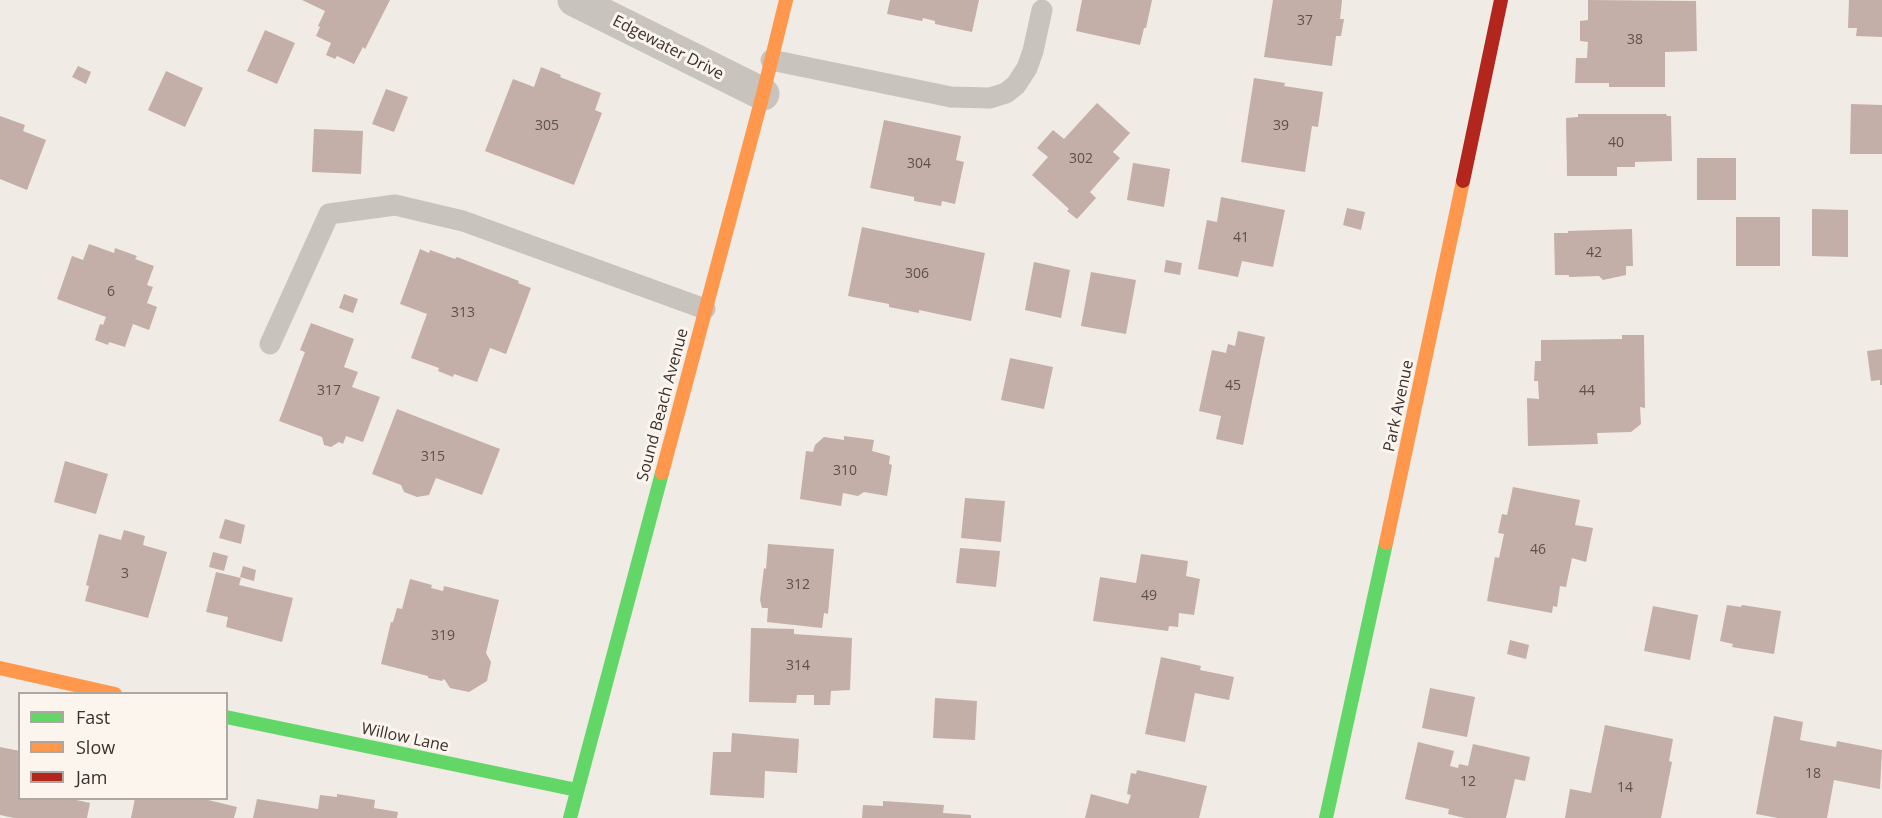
<!DOCTYPE html>
<style>
body{margin:0}
#map{position:relative;width:1882px;height:818px;overflow:hidden;background:#f0ebe5;font-family:"Open Sans",sans-serif}
canvas{display:block}
.legend{position:absolute;left:18px;top:692px;width:210px;height:108px;box-sizing:border-box;background:#fbf5ee;border:2px solid #aea6a0;margin:0;padding:8px 10px;list-style:none;font-size:18px;color:#3b302b}
.legend li{display:flex;align-items:center;gap:12px;height:30px}
.legend b{width:30px;border:2px solid #aea6a0}
</style>
<div id="map">
<canvas width="1882" height="818"></canvas>
<ul class="legend">
<li><b style="height:8px;background:#63d668"></b>Fast</li>
<li><b style="height:8px;background:#ff974d"></b>Slow</li>
<li><b style="height:8px;background:#b3261e"></b>Jam</li>
</ul>
</div>
<script>
const g = document.querySelector('canvas').getContext('2d');
g.lineJoin = 'round';
function fillPath(path, color) {
  g.fillStyle = color;
  g.fill(path, 'evenodd');
}
function stroke(path, color, width, dash) {
  g.strokeStyle = color;
  g.lineWidth = width;
  g.lineCap = dash ? 'butt' : 'round';
  g.setLineDash(dash || []);
  g.stroke(path);
}
function write(font, color, halo, rows, align = 'center') {
  g.font = font + ' "Open Sans",sans-serif';
  g.lineWidth = 6;
  g.setLineDash([]);
  g.textBaseline = 'middle';
  g.strokeStyle = halo;
  g.fillStyle = color;
  for (const [text, x, y, turn = 0] of rows) {
    g.save();
    g.translate(x, y);
    g.rotate((+turn || 0) * Math.PI / 180);
    g.textAlign = isNaN(turn) ? turn : align;
    if (halo) g.strokeText(text, 0, 0);
    g.fillText(text, 0, 0);
    g.restore();
  }
}
const building = new Path2D(`
 M302,0H390L365,49L363,47L354,64L337,56L335,59L326,55L331,43L316,36L320,27L318,26L325,11Z
 M890,0H979L972,32L935,24V21L923,18L922,21L887,14Z
 M1082,0H1152L1146,28H1144L1140,45L1076,31Z
 M1273,0H1342L1340,19H1344L1341,36H1336L1332,66L1264,57Z
 M1588,0L1696,1L1697,51L1665,52V87H1609V83H1575L1576,58H1587L1588,42L1580,41V21L1588,20Z
 M1849,0H1882V37L1856,36L1857,28H1848Z
 M265,30L295,43L277,84L247,71Z
 M78,66L91,72L86,84L72,77Z
 M541,67L561,75L560,77L601,93L595,110L602,113L574,185L485,151L513,79L534,87Z
 M166,71L203,88L185,127L148,110Z
 M1254,78L1285,83L1284,86L1323,92L1318,127L1312,126L1305,172L1241,162Z
 M386,89L408,97L394,132L372,124Z
 M1097,103L1130,133L1113,152L1120,158L1090,192L1096,198L1077,219L1067,211L1069,209L1032,175L1048,157L1037,148L1053,130L1064,139Z
 M1851,104L1882,105V154H1850Z
 M1578,114H1666L1667,116H1671L1672,161L1635,162V167H1617V176H1567L1566,118L1578,117Z
 M0,116L25,125L23,131L46,140L27,190L0,179Z
 M884,120L961,136L956,160L964,162L955,204L942,201L941,206L914,201V197L870,188Z
 M314,129L363,131L361,174L312,172Z
 M1697,158H1736V200H1697Z
 M1133,163L1170,169L1164,207L1127,200Z
 M1221,197L1285,210L1273,267L1242,261L1238,277L1198,269L1207,220L1217,222Z
 M1347,208L1365,212L1361,230L1343,225Z
 M1812,209L1848,210V257L1812,256Z
 M1736,217H1780V266H1736Z
 M862,227L985,253L971,321L919,310V313L889,307V304L848,296Z
 M1632,229L1633,266H1626V275L1603,280L1599,276L1569,277V275H1555L1554,233H1568V231Z
 M89,244L114,253L115,248L137,256L135,259L154,266L147,285L153,287L147,303L157,307L149,330L133,324L125,347L109,342L108,345L95,340L100,324L103,325L106,317L57,299L72,256L83,260Z
 M420,249L429,253L430,250L455,259L457,257L519,281L518,283L531,288L506,354L490,348L477,382L454,374L453,377L438,371L439,368L411,358L427,314L400,304Z
 M1166,260L1182,263L1180,275L1164,272Z
 M1034,262L1070,270L1061,318L1025,310Z
 M1091,272L1136,280L1126,334L1081,326Z
 M344,294L358,299L353,313L339,308Z
 M311,323L354,339L344,367L358,372L352,387L380,397L363,442L346,436L343,444L339,442L331,447L324,445L322,437L279,421L305,352L300,350Z
 M1238,331L1265,337L1243,445L1216,439L1221,416L1199,411L1212,350L1226,353L1228,344L1235,346Z
 M1622,335H1644L1645,408L1640,407L1641,424L1631,432L1597,433L1598,444L1528,446L1527,398L1539,399L1538,381H1534L1535,361H1541V340L1622,339Z
 M1882,349V385H1880V380L1871,381L1867,351Z
 M1010,358L1053,367L1044,409L1001,400Z
 M397,409L500,449L482,495L436,478L429,495L417,497L404,492L401,485L372,474Z
 M844,436L874,440L872,451L890,456L889,464L892,465L887,496L864,492L858,496L843,493L841,506L800,499L806,451L813,452L815,445L824,437L844,440Z
 M65,461L108,474L96,514L54,502Z
 M1513,487L1580,500L1575,525L1593,528L1586,562L1572,558L1566,587L1560,586L1557,607L1553,606L1552,613L1487,601L1495,557L1499,558L1504,534L1498,533L1502,514L1507,515Z
 M965,498L1005,501L1001,542L961,538Z
 M225,519L245,525L241,544L219,538Z
 M124,530L145,536L143,545L167,552L148,618L85,601L89,586L86,585L99,534L121,540Z
 M768,544L834,549L828,614L824,613L822,628L767,622L768,608H762L760,600L764,568L766,569Z
 M960,548L1000,551L996,587L956,583Z
 M213,552L228,556L224,571L209,567Z
 M1141,554L1188,561L1186,576L1200,579L1194,615L1179,613L1178,627L1169,626L1168,631L1093,621L1100,577L1136,583Z
 M243,566L256,570L254,581L240,577Z
 M216,572L241,578L239,585L293,598L282,642L226,627L228,617L206,612Z
 M410,579L432,585L431,588L443,591L444,586L499,600L486,653L491,662L487,681L469,692L450,688L445,680L443,679L442,681L428,678V676L381,664L391,622H393L397,608L402,609Z
 M1727,605L1741,607L1742,605L1781,611L1774,654L1732,647L1733,644L1720,641Z
 M1653,606L1698,615L1690,660L1644,651Z
 M751,628L794,629V634L852,638L850,690L831,691L830,705H814V695H797L796,703L749,702Z
 M1510,640L1529,645L1526,659L1507,654Z
 M1161,657L1201,666L1200,670L1234,677L1229,700L1195,693L1185,742L1145,734Z
 M1430,688L1475,697L1467,737L1422,728Z
 M935,698L977,701L975,740L933,738Z
 M1774,716L1803,722L1800,740L1836,747L1837,741L1882,750L1880,789L1834,780L1827,818H1778L1756,814Z
 M1605,725L1673,739L1669,761L1672,762L1661,818H1565L1570,789L1591,793Z
 M732,733L799,739L797,773L765,771L764,798L710,795L713,752H731Z
 M1418,742L1454,751L1450,766L1458,768L1459,764L1468,766L1473,744L1530,757L1525,781L1515,779L1506,818H1465L1448,814L1449,809L1405,799Z
 M0,747L20,751V798H67L90,803L87,818H14L0,815Z
 M1137,770L1207,786L1199,818H1085L1091,794L1128,804L1131,795L1127,794L1131,773L1136,774Z
 M337,794L375,800L374,808L398,812L397,818H253L257,799L318,809L320,795L337,797Z
 M135,798H200L237,807L234,818H131Z
 M883,801L944,805L943,813L971,815V818H862L863,805L883,806Z`);
const lane = new Path2D(`
 M771,60L951,97L990,98L1006,93L1016,85L1027,68L1033,51L1042,10
 M270,344L329,214L395,205L463,221L705,309`);
const street = new Path2D(`
 M574,0L763,94`);
const fast = new Path2D(`
 M226,717L577,790
 M570,818L662,473
 M1326,818L1386,543`);
const slow = new Path2D(`
 M662,473L763,94L786,0
 M1386,543L1463,181
 M0,668L115,694`);
const jam = new Path2D(`
 M1463,181L1501,0`);
const numberNames = [
 ["37",1305,21],
 ["38",1635,40],
 ["305",547,126],
 ["39",1281,126],
 ["40",1616,143],
 ["302",1081,159],
 ["304",919,164],
 ["41",1241,238],
 ["42",1594,253],
 ["306",917,274],
 ["6",111,292],
 ["313",463,313],
 ["45",1233,386],
 ["317",329,391],
 ["44",1587,391],
 ["315",433,457],
 ["310",845,471],
 ["46",1538,550],
 ["3",125,574],
 ["312",798,585],
 ["49",1149,596],
 ["319",443,636],
 ["314",798,666],
 ["18",1813,774],
 ["12",1468,782],
 ["14",1625,788]
];
const streetNames = [
 ["Edgewater Drive",668,48,27],
 ["Sound Beach Avenue",663,405,-75],
 ["Park Avenue",1399,406,-78],
 ["Willow Lane",405,738,12]
];
fillPath(building, '#c3afa7');
stroke(lane, '#c9c3be', 21);
stroke(street, '#c9c3be', 33);
stroke(fast, '#63d668', 14);
stroke(slow, '#ff974d', 14);
stroke(jam, '#b3261e', 14);
write('14px', '#5d504a', null, numberNames);
write('16px', '#3b302b', '#fbf5ee', streetNames);
</script>
